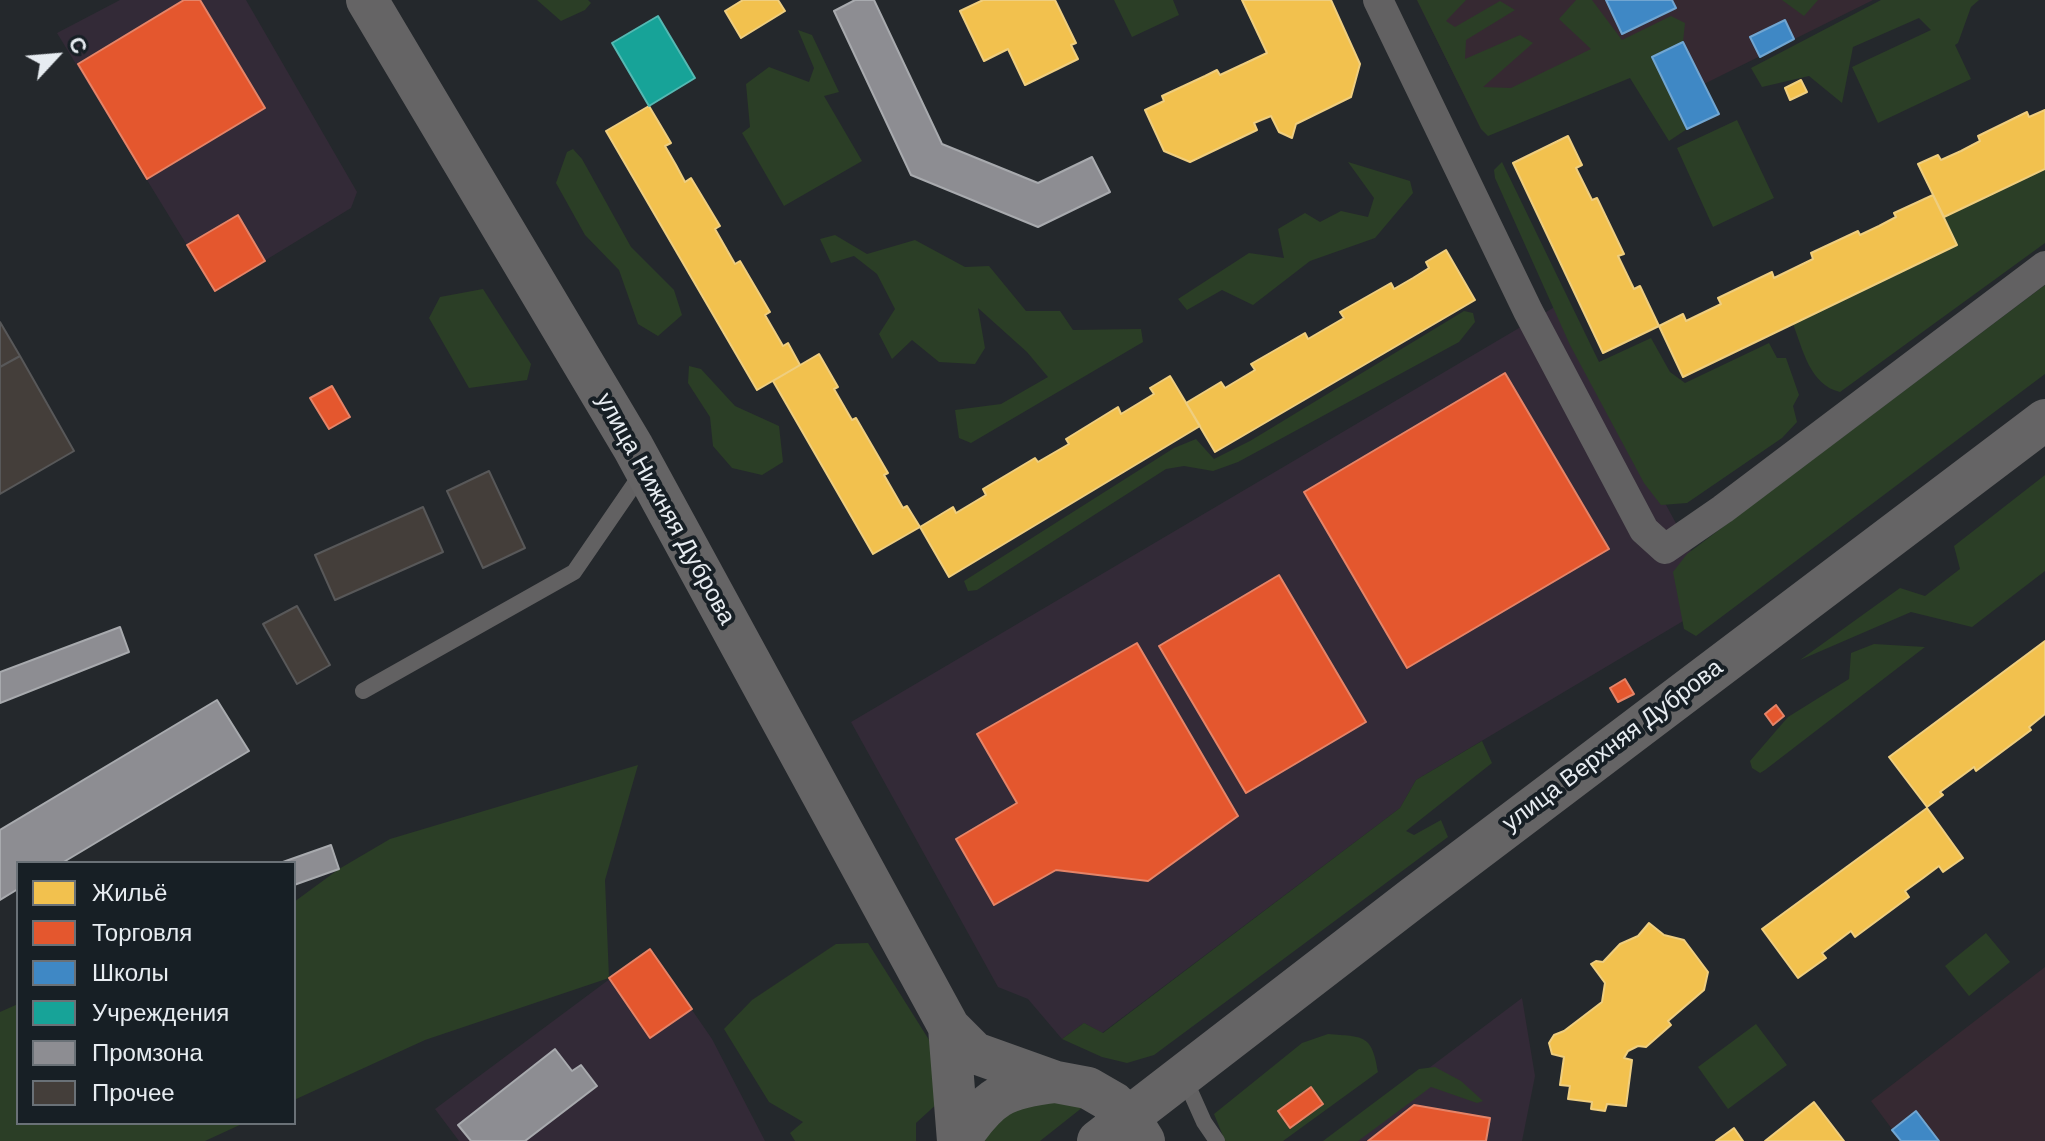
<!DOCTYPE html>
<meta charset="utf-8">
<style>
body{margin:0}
#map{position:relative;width:2045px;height:1141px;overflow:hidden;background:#24282c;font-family:Arial,sans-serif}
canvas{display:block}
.legend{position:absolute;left:16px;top:861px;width:280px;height:264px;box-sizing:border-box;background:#171f25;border:2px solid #6a7177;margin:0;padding:10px 14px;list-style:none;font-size:24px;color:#e7ecf1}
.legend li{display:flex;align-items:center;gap:16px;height:40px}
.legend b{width:40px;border:2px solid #6a7177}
.north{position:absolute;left:16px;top:16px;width:80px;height:80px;-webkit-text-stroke:6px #171f25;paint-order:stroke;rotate:64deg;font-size:22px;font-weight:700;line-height:32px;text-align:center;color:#e7ecf1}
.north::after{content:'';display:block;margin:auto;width:28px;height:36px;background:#e7ecf1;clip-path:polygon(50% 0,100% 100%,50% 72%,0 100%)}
</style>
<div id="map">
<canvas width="2045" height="1141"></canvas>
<ul class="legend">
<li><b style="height:22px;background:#f2c14e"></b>Жильё</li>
<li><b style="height:22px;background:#e4572e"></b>Торговля</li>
<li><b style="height:22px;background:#3f88c5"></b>Школы</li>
<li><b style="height:22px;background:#17a398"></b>Учреждения</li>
<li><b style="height:22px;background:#8d8d92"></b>Промзона</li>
<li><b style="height:22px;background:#443e3a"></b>Прочее</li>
</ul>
<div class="north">С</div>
</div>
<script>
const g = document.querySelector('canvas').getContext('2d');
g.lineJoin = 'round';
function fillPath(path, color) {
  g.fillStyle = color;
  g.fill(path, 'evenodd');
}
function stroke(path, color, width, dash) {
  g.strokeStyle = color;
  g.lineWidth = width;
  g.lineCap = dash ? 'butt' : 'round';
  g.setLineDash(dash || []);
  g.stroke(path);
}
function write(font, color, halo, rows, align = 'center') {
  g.font = font + ' Arial,sans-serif';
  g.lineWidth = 8;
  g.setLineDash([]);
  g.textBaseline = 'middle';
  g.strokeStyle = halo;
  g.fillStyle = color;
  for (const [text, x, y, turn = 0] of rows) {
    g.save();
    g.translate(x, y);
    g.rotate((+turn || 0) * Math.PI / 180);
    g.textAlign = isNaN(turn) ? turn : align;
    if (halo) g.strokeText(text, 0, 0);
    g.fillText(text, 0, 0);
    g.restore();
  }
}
const commercial = new Path2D(`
 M120,0H246L357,192L351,208L215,291L57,33Z
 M1558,305L1712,590L1705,608L1416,780L1400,808L1102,1033L1084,1023L1062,1039L1028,999L998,987L851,722Z
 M650,949L712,1039L765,1141H459L435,1109Z
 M1522,998L1535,1076L1522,1141H1332Z`);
const education = new Path2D(`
 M1417,0H1873L1704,84L1677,31L1481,129Z
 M2045,967V1141H1901L1871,1101Z`);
const green = new Path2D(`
 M537,0H588L591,3L585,10L561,21Z
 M1114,0H1173L1179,15L1132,37Z
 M1417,0H1466L1446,21L1455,27L1500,1L1515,10L1466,40L1465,59L1520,35L1533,43L1483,87L1511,88L1591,49L1559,19L1576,0H1592L1622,40L1671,16L1685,23L1683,42L1652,58L1687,129L1669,141L1630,78L1488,136L1481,129Z
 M1782,0H1818L1804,16Z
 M1881,0H1979L1971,7L1958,43L1955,45L1971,79L1878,123L1852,67L1931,30L1919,18L1853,47L1842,103L1809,76L1762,87L1751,68Z
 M798,30L812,35L839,92L824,96L862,161L784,206L742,133L750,127L746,84L769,67L809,82L814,68Z
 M1737,120L1774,198L1713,227L1677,148Z
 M573,149L582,159L631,247L674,290L682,315L658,336L638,324L619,270L585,235L556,183L567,152Z
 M1348,162L1410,181L1413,193L1375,238L1310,261L1253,305L1222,290L1187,310L1178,299L1249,253L1284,258L1278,229L1305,213L1320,222L1341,211L1368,217L1374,198Z
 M1502,162L1599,362L1651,338L1670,372L1685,383L1769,343L1777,358H1786L1799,395L1793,406L1797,422L1782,438L1687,503L1661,505L1644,483L1570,345L1495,178L1494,170Z
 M2045,169V243L1840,392C1810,385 1803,350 1793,324L1957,245L1944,217Z
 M835,235L867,254L915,240L965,267L989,266L1026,311H1060L1073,330L1141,329L1143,342L971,443L959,438L955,410L1001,404L1048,377L1027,352L978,308L985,348L975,364L939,362L912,340L892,359L879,334L895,309L877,274L854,256L831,263L820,239Z
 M2045,285V374L1696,636L1684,629L1673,572L1687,554Z
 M483,289L531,364L527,380L469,388L429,318L440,297Z
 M1464,311L1473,313L1475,322L1459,342L1238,462L1213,471L1184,466L1166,469L977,590L968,591L964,581L1174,448L1196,439L1214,459L1250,441Z
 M689,366L701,369L735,406L779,426L783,462L762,475L732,468L713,446L710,417L688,383Z
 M2045,475V571L1972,627L1911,612L1800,660L1900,588L1925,596L1960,569L1954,546Z
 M1874,644L1925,647L1765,770L1760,773L1752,768L1750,761L1788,717L1849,679L1851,653Z
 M1482,741L1492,763L1406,831L1414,835L1441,820L1448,837L1154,1055L1127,1063L1102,1057L1062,1039L1084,1023L1103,1033L1400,808L1416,780Z
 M638,765L605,880L609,978L425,1040L294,1100V902L339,869L390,839Z
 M1986,933L2010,962L1969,996L1945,966Z
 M868,943L931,1043L940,1101L916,1123V1141H795L790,1133L803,1122L769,1102L724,1029L752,1000L836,944Z
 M18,1004V1123H244L205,1141H0V1012Z
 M1756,1024L1787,1065L1728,1109L1698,1067Z
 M1328,1034C1364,1037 1372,1034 1378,1072L1283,1141H1225L1214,1114L1302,1043ZM1310,1087L1322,1105L1290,1127L1278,1111Z
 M1435,1067L1461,1081L1483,1101L1477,1103L1431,1087L1358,1141H1323L1419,1069Z
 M1057,1100L1083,1107L1040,1141H981C1008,1109 1014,1105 1057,1100Z`);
const homes = new Path2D(`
 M743,0H778L785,11L741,38L725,11Z
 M983,0H1055L1076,43L1071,45L1078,59L1025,85L1008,49L984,61L960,11Z
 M1242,0H1331L1360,64L1351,97L1296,124L1292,138L1279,132L1271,116L1254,123L1257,130L1190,162L1164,151L1145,110L1164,101L1162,96L1205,76L1217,70L1220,75L1267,53Z
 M1801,80L1807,92L1790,100L1785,88Z
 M649,106L671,143L665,146L676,165L685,182L691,178L720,226L715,229L735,264L740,261L770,312L765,315L783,346L788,343L800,365L757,390L606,131Z
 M2045,110V169L1944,217L1918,164L1938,155L1941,160L1961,151L1980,141L1978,136L2027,112L2029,117Z
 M1568,136L1582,165L1576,168L1592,200L1597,198L1624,254L1618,256L1634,289L1640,286L1659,326L1603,353L1513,163Z
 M1933,195L1957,245L1683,377L1659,326L1683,314L1686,321L1721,304L1718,298L1772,272L1774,278L1813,259L1811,253L1858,231L1860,235L1879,226L1896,217L1894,213Z
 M1446,250L1475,300L1215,452L1186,403L1221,382L1225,388L1255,370L1251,364L1305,333L1308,339L1344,318L1340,312L1391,283L1394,289L1413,278L1429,268L1426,262Z
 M819,354L838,387L834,389L852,420L856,418L888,473L884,475L903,508L907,506L920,527L873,554L773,381Z
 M1170,376L1200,426L949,577L920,527L953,507L956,513L986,495L983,489L1035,458L1038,462L1069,444L1066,439L1118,407L1121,414L1154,394L1150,388Z
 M2045,641V714L2029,727L2031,730L1976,771L1974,767L1940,792L1943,795L1927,807L1889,757Z
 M1927,808L1963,858L1943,872L1939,866L1923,878L1905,891L1909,897L1855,937L1851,931L1822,953L1826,958L1798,978L1762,929Z
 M1649,923L1664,935L1684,940L1708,972L1704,990L1668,1021L1671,1025L1646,1047L1638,1046L1628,1051L1624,1058L1632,1060L1626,1106L1607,1104L1605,1111L1591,1109L1592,1102L1568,1099L1570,1086L1560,1085L1564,1057L1552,1054L1549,1043L1554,1035L1564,1031L1602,1002L1605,983L1591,964L1596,961L1603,962L1620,944L1638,936Z
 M1814,1102L1844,1141H1765Z
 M1734,1128L1743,1141H1716Z`);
const shops = new Path2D(`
 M184,0H200L265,108L147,179L78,64Z
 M238,215L265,261L215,291L187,245Z
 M1505,373L1609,549L1407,668L1304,492Z
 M332,386L350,417L329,429L310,398Z
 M1279,575L1366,722L1246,793L1159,646Z
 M1137,643L1238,816L1148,881L1056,870L994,905L956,839L1017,803L977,734Z
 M1625,679L1634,694L1618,702L1610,688Z
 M1776,705L1784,716L1773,725L1765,714Z
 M650,949L692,1009L650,1038L609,978Z
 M1311,1087L1323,1104L1290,1128L1278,1111Z
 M1414,1105L1490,1118L1486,1141H1368Z`);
const schools = new Path2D(`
 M1606,0H1672L1676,8L1622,34Z
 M1785,20L1794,39L1760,57L1750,37Z
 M1683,42L1719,114L1687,129L1652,57Z
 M1916,1111L1939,1141H1901L1892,1130Z`);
const public = new Path2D(`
 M658,16L695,78L649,106L612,43Z`);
const industry = new Path2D(`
 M855,0H874L942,144L1038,183L1092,157L1110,192L1038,227L911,175L834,11Z
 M120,627L129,652L0,703V672Z
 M217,700L249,751L62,863H18V889L0,900V830Z
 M331,845L339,869L294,885V863H280Z
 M555,1049L572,1071L581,1065L597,1086L525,1141H471L458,1125Z`);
const building = new Path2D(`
 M0,322L20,356L0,367Z
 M20,356L74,451L0,494V367Z
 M489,471L525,548L483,568L447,491Z
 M423,507L443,552L335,600L315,555Z
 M297,606L330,665L297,684L263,624Z`);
const lane = new Path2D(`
 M363,691L574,572L644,470
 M1183,1075L1204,1122L1217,1141`);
const street = new Path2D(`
 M1378,0L1528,311L1644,530L1665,549L1723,509L2045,266`);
const secondary = new Path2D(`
 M367,0L633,447L949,1027L975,1053L1056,1082L1088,1088L1114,1103L1129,1117L1144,1141
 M949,1027L958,1141
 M959,1141C989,1096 1003,1088 1056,1082
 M1098,1141L1413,898L2045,420`);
const streetNames = [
 ["улица Нижняя Дуброва",665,509,61],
 ["улица Верхняя Дуброва",1613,746,-37]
];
fillPath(commercial, '#332a37');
fillPath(education, '#362932');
fillPath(green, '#2b3e26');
fillPath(homes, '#f2c14e');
stroke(homes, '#efce7f', 2);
fillPath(shops, '#e4572e');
stroke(shops, '#e58468', 2);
fillPath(schools, '#3f88c5');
stroke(schools, '#71a6d2', 2);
fillPath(public, '#17a398');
stroke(public, '#55b9b3', 2);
fillPath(industry, '#8d8d92');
stroke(industry, '#a8aaae', 2);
fillPath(building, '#443e3a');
stroke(building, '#585859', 2);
stroke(lane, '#626162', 16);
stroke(street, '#626162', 30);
stroke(secondary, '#656465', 42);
write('24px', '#e7ecf1', '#171f25', streetNames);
</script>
